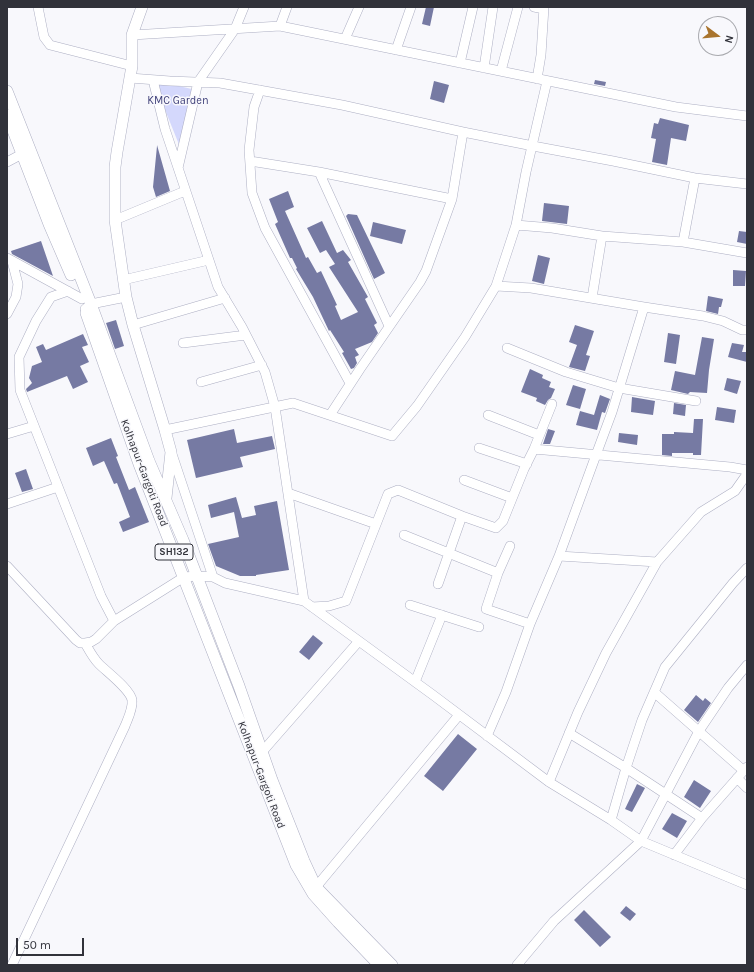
<!DOCTYPE html>
<style>
body{margin:0}
#map{position:relative;width:754px;height:972px;overflow:hidden;background:#f8f8fc;font-family:Karla,sans-serif}
canvas{display:block}
.frame{position:absolute;inset:0;border:8px solid #31323a;pointer-events:none}
.north{position:absolute;left:698px;top:16px;width:40px;height:40px;box-sizing:border-box;background:#f8f8fc;border:1px solid #a8a9ae;border-radius:50%;rotate:106deg;font-size:11px;font-weight:700;line-height:16px;text-align:center;color:#31323a}
.north::after{content:'';display:block;margin:auto;width:14px;height:18px;background:#a9742d;clip-path:polygon(50% 0,100% 100%,50% 72%,0 100%)}
.scale{position:absolute;left:16px;top:938px;width:68px;height:18px;box-sizing:border-box;border:2px solid #31323a;border-top:0;padding-left:5px;font-size:12px;line-height:14px;white-space:nowrap;color:#31323a;-webkit-text-stroke:3px #f8f8fc;paint-order:stroke}
</style>
<div id="map">
<canvas width="754" height="972"></canvas>
<div class="frame"></div>
<div class="north">N</div>
<div class="scale">50 m</div>
</div>
<script>
const g = document.querySelector('canvas').getContext('2d');
g.lineJoin = 'round';
function fillPath(path, color) {
  g.fillStyle = color;
  g.fill(path, 'evenodd');
}
function stroke(path, color, width, dash) {
  g.strokeStyle = color;
  g.lineWidth = width;
  g.lineCap = dash ? 'butt' : 'round';
  g.setLineDash(dash || []);
  g.stroke(path);
}
function write(font, color, halo, rows, align = 'center') {
  g.font = font + ' Karla,sans-serif';
  g.lineWidth = 3;
  g.setLineDash([]);
  g.textBaseline = 'middle';
  g.strokeStyle = halo;
  g.fillStyle = color;
  for (const [text, x, y, turn = 0] of rows) {
    g.save();
    g.translate(x, y);
    g.rotate((+turn || 0) * Math.PI / 180);
    g.textAlign = isNaN(turn) ? turn : align;
    if (halo) g.strokeText(text, 0, 0);
    g.fillText(text, 0, 0);
    g.restore();
  }
}
const green = new Path2D(`
 M153,80L196,90L182,152Z`);
const building = new Path2D(`
 M426,7H434L430,26L422,24Z
 M595,80L606,82L605,86L594,84Z
 M434,81L449,85L444,103L430,99Z
 M660,118L689,125L686,141L671,138L667,165L652,162L656,139L651,138L654,123L658,124Z
 M157,146V145L170,191L156,197L153,187Z
 M288,191L294,207L285,211L306,258L308,257L317,273L321,271L337,305L335,306L341,320L358,312L329,267L335,264L326,250L320,253L307,228L322,221L337,253L343,250L351,260L348,262L368,297L365,299L377,323L374,325L378,333L372,342L355,349L359,355L355,357L357,363L354,368L351,369L342,353L344,352L330,330L329,331L313,297L296,269L297,268L292,258H290L275,224L278,222L269,199Z
 M544,203L569,206L567,224L542,221Z
 M348,214L357,215L385,273L374,279L346,216Z
 M373,222L406,230L402,244L370,236Z
 M739,231L747,232V244L737,242Z
 M41,241L53,276L12,254L11,251Z
 M538,255L550,258L544,284L532,281Z
 M733,270L746,271L745,286H733Z
 M708,296L723,299L721,307H719L718,314L706,311Z
 M116,320L124,346L115,349L106,323Z
 M575,325L594,331L586,355L590,356L585,371L569,367L577,345L569,342Z
 M668,333L680,335L676,364L664,362Z
 M83,334L88,345L82,347L89,362L80,366L88,382L73,389L67,376L27,392L26,389L32,383L29,378L32,366L42,362L36,347L43,344L46,350Z
 M702,337L714,339L709,370L707,393L690,392L688,394L671,390L675,371L695,375Z
 M732,343L744,345L742,352H747V362L728,357Z
 M530,369L543,375L542,378L551,382L549,387L555,389L551,398L548,400L545,405L536,401L537,398L521,392Z
 M727,378L741,381L737,394L724,390Z
 M573,385L586,389L580,409L566,405Z
 M600,395L610,399L605,413L602,412L597,430L576,425L580,411L594,415Z
 M632,397L655,401L653,415L631,412Z
 M674,403L686,405L685,416L673,414Z
 M717,407L736,410L734,423L715,420Z
 M694,419H703L701,455H693V453H672V456L662,455V434H674V432L693,433Z
 M234,429L237,443L272,436L275,449L240,457L243,467L196,478L187,440Z
 M548,429L555,431L550,444H543Z
 M619,433L638,435L637,445L618,442Z
 M111,438L118,456L116,457L129,490L135,487L149,522L123,532L119,522L130,517L117,483L114,484L104,461L93,466L86,448Z
 M26,469L33,489L22,492L15,473Z
 M236,497L242,518L256,515L254,506L277,501L289,570L256,575V576H240L216,566L208,544L239,537L234,512L211,518L208,505Z
 M313,635L323,643L309,660L299,652Z
 M696,695L703,701L705,698L711,703L698,722L684,710Z
 M458,734L477,749L443,791L424,776Z
 M694,780L711,791L700,808L684,797Z
 M637,784L645,788L632,812L625,809Z
 M672,813L687,821L677,838L662,829Z
 M626,906L636,914L630,921L620,913Z
 M584,910L611,937L600,947L574,920Z`);
const minor = new Path2D(`
 M38,7L44,37L50,45L132,66
 M534,7L544,9
 M280,26L287,7
 M132,35L280,26L676,107L747,116
 M345,39L359,7
 M396,50L411,7
 M460,63L473,7
 M484,68L493,7
 M501,71L518,7
 M130,78L170,81L220,83L342,105L463,132L533,146L613,161L695,178L747,184
 M537,79L541,55L544,7
 M153,80L165,129L218,287L242,327L265,372L275,407L304,601
 M260,90L254,107L249,150L252,193L265,228L350,383
 M250,161L319,172L452,199
 M7,162L22,154
 M178,168L198,82L235,29L244,7
 M319,172L389,326
 M115,220L185,191
 M516,225L526,172L547,81
 M683,242L695,178
 M7,258L82,299
 M123,280L209,260
 M496,286L516,225L552,228L602,236L683,242L747,253
 M68,291L51,297L36,321L19,357L20,390L101,596L114,621
 M592,298L602,236
 M85,309L91,304L126,297
 M7,314L16,297L18,284L12,261
 M133,325L225,298
 M183,343L246,335
 M507,348L566,372L619,388L696,401
 M201,382L262,365
 M330,415L360,369L420,282L426,271L452,199L463,132
 M488,415L539,435
 M165,430L293,403L392,436L417,406L465,337L496,286L531,288L644,307L703,316L723,321L742,330H747
 M7,434L34,426
 M479,448L527,464
 M534,449L730,467L747,470
 M172,454L213,577L225,583L304,601L433,695L549,782L611,820L641,841L747,885
 M464,480L512,498
 M288,493L376,524
 M7,504L58,487
 M404,535L498,573
 M510,546L498,573L486,609L530,624
 M559,556L657,562
 M7,566L76,640L80,643H85L91,642L96,639L114,621L184,577L197,576L213,577
 M438,584L462,516
 M410,605L479,627
 M312,607L329,606L346,601L388,494L398,490L462,516L496,528L503,521L524,469L534,449L552,404
 M415,682L442,615
 M654,692L744,771
 M569,733L626,768L702,818
 M487,736L506,692L530,624L559,556L596,455L612,412L644,307
 M262,752L359,641
 M737,778L747,788
 M549,782L578,712L606,653L657,562L701,512L735,491L747,474
 M611,820L626,768L642,720L665,667L733,583L747,568
 M674,855L702,818L747,767
 M316,887L459,715
 M12,965L125,726C128,718 133,709 132,700C130,689 107,672 99,664C93,658 89,650 85,643
 M517,965L554,921L641,841L699,731L728,688L747,665`);
const major = new Path2D(`
 M142,7L132,35V66L117,152L115,167V220L126,297L133,325L165,430L171,452L166,498
 M7,91L91,304L149,461L183,540L239,686L272,780L304,861L316,887L392,965
 M7,115L49,224L71,275
 M86,313L139,464L296,865L313,894L338,922L379,965`);
const shields = [
 [174,552,38]
];
const shieldNames = [
 ["SH132",174,552]
];
const parkNames = [
 ["KMC Garden",178,101]
];
const streetNames = [
 ["Kolhapur-Gargoti Road",144,473,69],
 ["Kolhapur-Gargoti Road",261,775,69]
];
fillPath(green, '#d4d8fc');
fillPath(building, '#767aa3');
stroke(minor, '#adafc3', 10);
stroke(major, '#adafc3', 12);
stroke(minor, '#fff', 9);
stroke(major, '#fff', 11);
for (const [x, y, w] of shields) {
  const box = new Path2D();
  box.roundRect(x - w / 2, y - 8, w, 16, 3);
  g.fillStyle = '#f8f8fc';
  g.fill(box);
  stroke(box, '#31323a', 1);
}
write('bold 10px', '#31323a', null, shieldNames);
write('11px', '#3e3f78', '#f8f8fc', parkNames);
write('11px', '#31323a', '#f8f8fc', streetNames);
</script>
